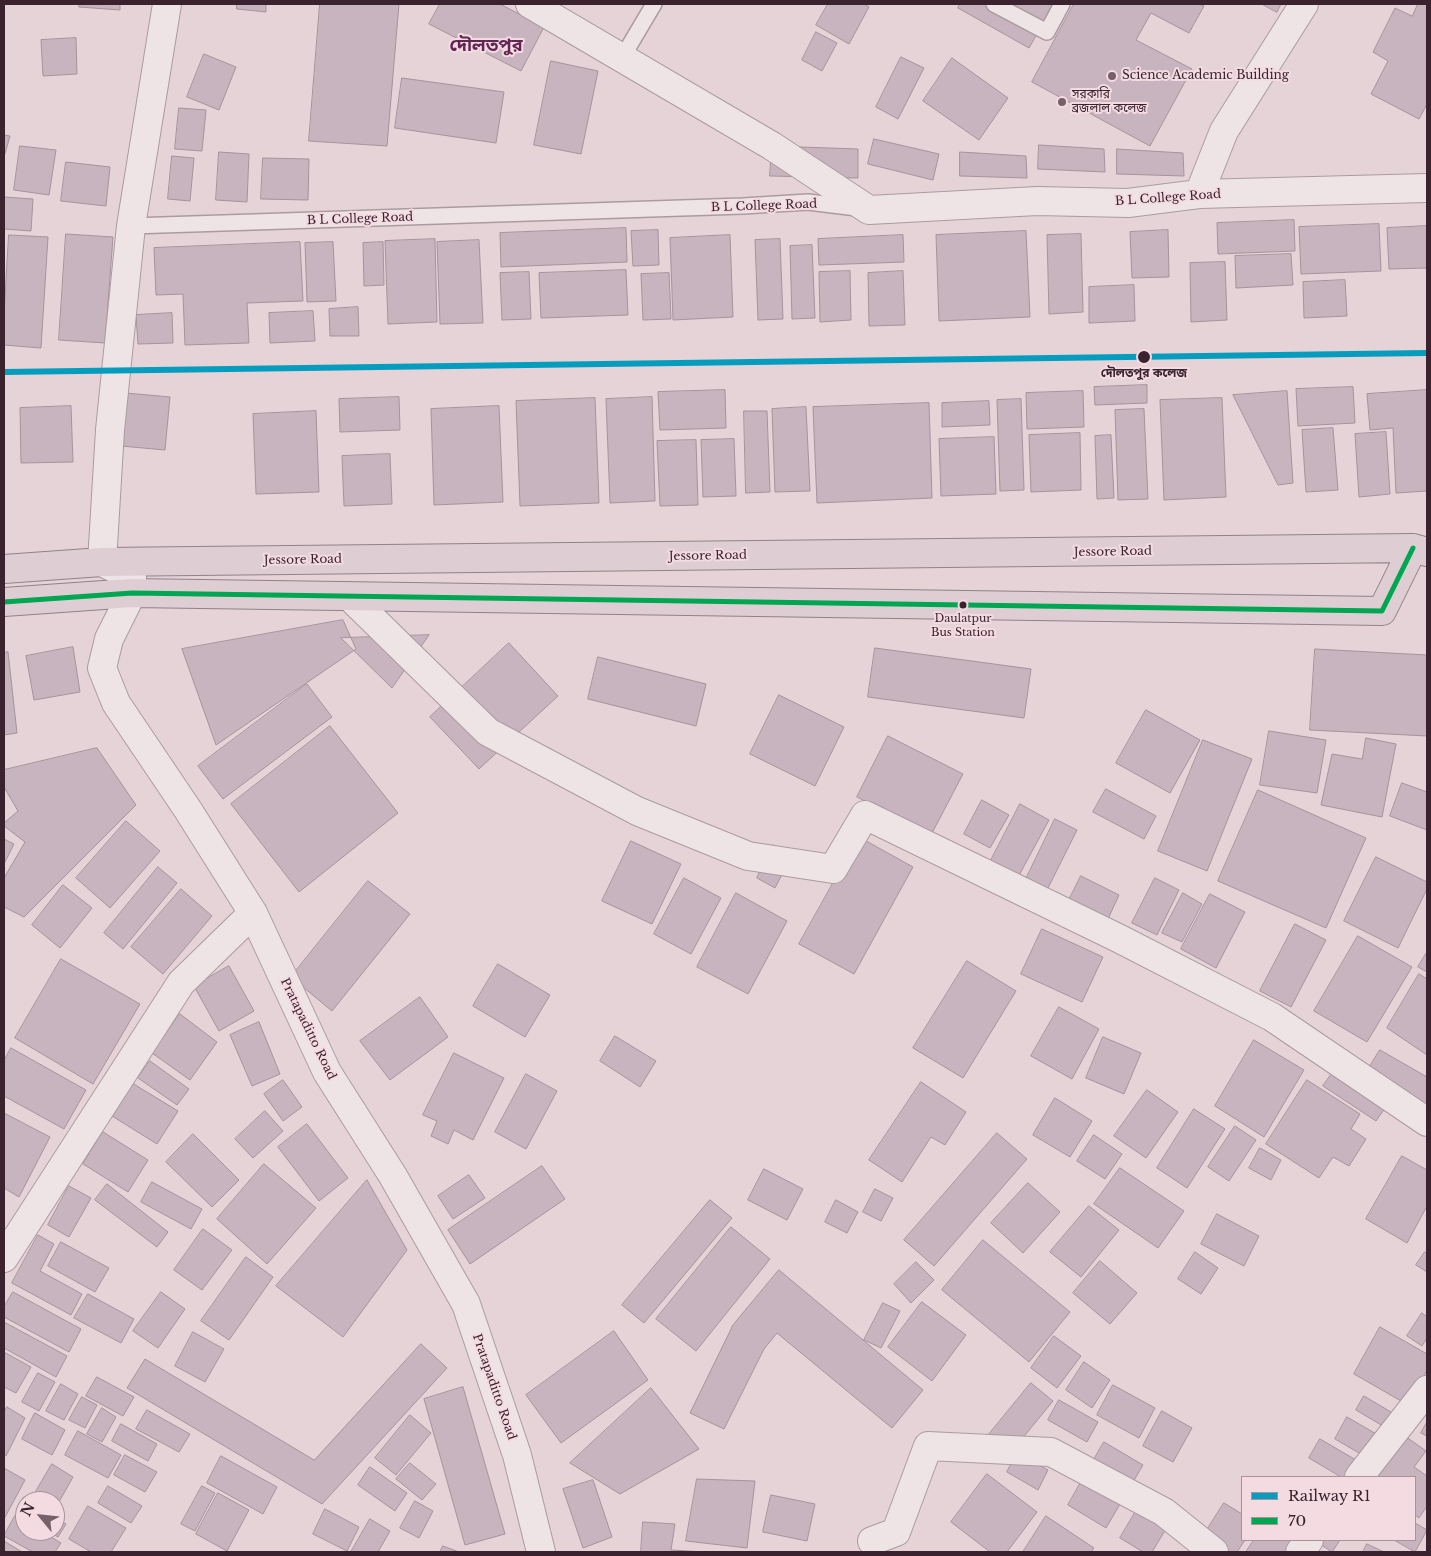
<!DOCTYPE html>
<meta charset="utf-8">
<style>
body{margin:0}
#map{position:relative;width:1431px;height:1556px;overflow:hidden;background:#e5d3d8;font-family:"Libre Baskerville",serif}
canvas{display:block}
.frame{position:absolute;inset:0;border:5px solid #3a232f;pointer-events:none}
.legend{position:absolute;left:1241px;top:1476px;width:175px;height:65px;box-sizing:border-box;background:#f4dbe2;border:1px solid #aa919a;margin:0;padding:6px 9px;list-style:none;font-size:15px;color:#3a232f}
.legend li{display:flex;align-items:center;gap:10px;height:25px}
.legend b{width:25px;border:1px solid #aa919a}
.north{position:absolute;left:15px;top:1491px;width:50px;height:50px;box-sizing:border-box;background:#f4dbe2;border:1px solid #aa919a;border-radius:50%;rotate:298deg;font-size:14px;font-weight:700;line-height:20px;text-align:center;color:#3a232f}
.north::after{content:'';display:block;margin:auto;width:18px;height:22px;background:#76616a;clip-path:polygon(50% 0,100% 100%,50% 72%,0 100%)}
</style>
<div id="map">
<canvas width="1431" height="1556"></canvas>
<div class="frame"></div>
<ul class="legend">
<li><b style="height:6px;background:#069cbe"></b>Railway R1</li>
<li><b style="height:6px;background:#00a651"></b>70</li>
</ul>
<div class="north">N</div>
</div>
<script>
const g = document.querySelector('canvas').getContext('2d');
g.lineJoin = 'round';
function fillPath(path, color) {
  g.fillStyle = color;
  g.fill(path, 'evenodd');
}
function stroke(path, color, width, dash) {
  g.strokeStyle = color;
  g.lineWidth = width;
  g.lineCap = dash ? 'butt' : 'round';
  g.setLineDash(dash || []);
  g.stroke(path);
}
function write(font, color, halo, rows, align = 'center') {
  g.font = font + ' "Libre Baskerville","Noto Sans Bengali",serif';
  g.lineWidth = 4;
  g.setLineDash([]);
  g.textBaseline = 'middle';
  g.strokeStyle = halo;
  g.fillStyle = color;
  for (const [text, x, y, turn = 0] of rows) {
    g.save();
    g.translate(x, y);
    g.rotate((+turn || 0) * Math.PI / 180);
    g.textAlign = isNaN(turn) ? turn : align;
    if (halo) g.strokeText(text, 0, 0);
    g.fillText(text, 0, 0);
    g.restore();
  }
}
const building = new Path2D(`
 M80,4H120V10L79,7Z
 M237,4H266V12L237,9Z
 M320,4H399L387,146L309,141Z
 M440,4H500L544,27L521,71L429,24Z
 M828,4H864L869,7L849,44L816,25Z
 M960,4H1054L1029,48L958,8Z
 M1074,4H1199L1204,6L1189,33L1151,13L1136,40L1192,69L1150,146L1032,82Z
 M1262,4H1281L1277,12Z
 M1418,4H1427V104L1419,119L1371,94L1388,61L1373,52L1395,8L1412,16Z
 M816,32L837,43L822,71L802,60Z
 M76,38L77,74L43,76L41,40Z
 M204,54L236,67L219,110L187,97Z
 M901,57L924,68L898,119L876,107Z
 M952,58L1008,98L979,140L923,101Z
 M551,61L598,71L581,154L534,145Z
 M402,78L504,92L496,143L395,128Z
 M179,108L206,110L202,151L175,149Z
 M4,135L10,136L4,157Z
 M874,139L939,154L933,180L868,164Z
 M1039,145L1104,149L1105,172L1038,169Z
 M20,146L56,150L49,195L14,190Z
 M772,146L858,149V178L770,176Z
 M1117,149L1183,153L1184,176L1117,174Z
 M219,152L249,154L247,202L216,200Z
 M960,152L1026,156L1027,178L960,176Z
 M172,156L194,158L190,201L168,199Z
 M263,158L309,159L308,200L261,199Z
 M66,162L110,167L106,206L61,201Z
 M4,197L33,199L31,231L4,229Z
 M1294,220L1295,251L1218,254L1217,223Z
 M1379,224L1381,271L1301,274L1299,227Z
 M1427,226V268L1389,269L1387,228Z
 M626,228L627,262L501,267L500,233Z
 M658,230L659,265L633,266L631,231Z
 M1168,230L1169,277L1132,278L1130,232Z
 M1026,231L1030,317L939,321L936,235Z
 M66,234L113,237L105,343L59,340Z
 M1081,234L1083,312L1049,314L1047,235Z
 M9,235L48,237L41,348L4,345V314Z
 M730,235L733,317L673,320L670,238Z
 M903,235L904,262L819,265L818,239Z
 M435,239L437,322L388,324L385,241Z
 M780,239L783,319L758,320L755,240Z
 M479,240L483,323L440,324L437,242Z
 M300,242L303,301L247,303L249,343L185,345L183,294L156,295L154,248Z
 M333,242L336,301L307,302L305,243Z
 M383,242L384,285L364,286L363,243Z
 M812,245L815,318L792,319L790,246Z
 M1291,254L1293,285L1236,288L1235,256Z
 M1225,262L1227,320L1191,322L1190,263Z
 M626,270L628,315L541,318L539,273Z
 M850,271L851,320L820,322L819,272Z
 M903,271L905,325L869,326L868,273Z
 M529,272L531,319L502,320L500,273Z
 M669,273L671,319L643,320L641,274Z
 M1345,280L1347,316L1304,318L1303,282Z
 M1134,285L1135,321L1089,323V287Z
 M358,307L359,336H330L329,309Z
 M313,311L315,341L270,343L269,313Z
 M172,313L173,343L138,344L136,315Z
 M1147,385V403L1095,405L1094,387Z
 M1353,387L1355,423L1298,426L1296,389Z
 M725,390L726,428L660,430L658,392Z
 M1427,390V491L1396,493L1393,428L1370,430L1367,394Z
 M1083,391L1084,427L1027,429L1026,393Z
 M1287,391L1293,483L1278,485L1233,395Z
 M126,393L170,397L165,450L121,446Z
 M399,397L400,430L340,432L339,399Z
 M652,397L655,501L610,503L606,399Z
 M595,398L599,503L520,506L516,401Z
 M1222,398L1226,497L1164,500L1160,400Z
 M1021,399L1024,490L1000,491L997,400Z
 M989,401L990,425L942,427V403Z
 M929,403L932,498L817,503L813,407Z
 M71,406L73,462L21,463L20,408Z
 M499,406L503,502L434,505L431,409Z
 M806,407L810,491L775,492L772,409Z
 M1144,409L1148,499L1118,500L1115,410Z
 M316,411L319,492L256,494L253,414Z
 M744,411H767L770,492L746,493Z
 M1333,428L1338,490L1306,492L1302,430Z
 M1386,432L1390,494L1359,497L1355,434Z
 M1080,433L1081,490L1031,492L1029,435Z
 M1111,435L1114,498L1097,499L1095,436Z
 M994,437L996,494L941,496L939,439Z
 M734,439L736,496L703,497L701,440Z
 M696,440L698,505L660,506L657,441Z
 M390,454L392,504L344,506L342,456Z
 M343,620L356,649L216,745L182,649Z
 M429,635L392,688L341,638Z
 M509,643L558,696L479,769L430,717Z
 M73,647L80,692L34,700L26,656Z
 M875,648L1031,669L1024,718L868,697Z
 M1315,649L1427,655V736L1310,730Z
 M8,652L17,733L4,735V653Z
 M598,657L706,684L696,726L588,699Z
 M307,684L332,717L223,799L198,766Z
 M779,695L844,727L815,786L750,754Z
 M1146,710L1200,740L1170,793L1116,763Z
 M330,726L398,813L299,892L231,804Z
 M1269,731L1326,740L1317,793L1260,785Z
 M888,736L963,774L931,835L857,797Z
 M1366,738L1396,744L1382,817L1321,805L1332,754L1362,759Z
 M1203,740L1252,759L1207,871L1158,851Z
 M97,748L136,805L24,917L4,907V878L25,842L4,826V823L18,811L4,787V770Z
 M1402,783L1427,792V830L1390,816Z
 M1106,789L1156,816L1144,839L1093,812Z
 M1258,790L1366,838L1326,928L1218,881Z
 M982,800L1009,815L990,848L964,834Z
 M1020,804L1049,820L1017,879L989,864Z
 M1055,819L1077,830L1047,890L1026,879Z
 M126,821L160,851L110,908L76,878Z
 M859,837L913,867L854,974L799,944Z
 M4,839L14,844L4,864Z
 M631,841L681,864L652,924L602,901Z
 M773,845L792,855L775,888L757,878Z
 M1376,857L1427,882V889L1398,948L1344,921Z
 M158,867L177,883L123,949L104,933Z
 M1081,876L1119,895L1108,919L1069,900Z
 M684,878L721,898L691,954L654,934Z
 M1155,878L1179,890L1157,935L1132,923Z
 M368,881L410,914L332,1011L291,977Z
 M63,885L92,908L60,948L32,925Z
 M181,889L212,916L163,974L131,947Z
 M736,893L787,921L748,994L697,967Z
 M1183,893L1202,904L1182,942L1162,933Z
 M1210,894L1245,912L1216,968L1181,949Z
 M1295,924L1326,940L1291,1007L1260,991Z
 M1042,929L1103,957L1082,1002L1021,974Z
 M1358,936L1412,967L1367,1042L1314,1011Z
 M1427,952V972L1418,967Z
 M61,959L140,1004L93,1084L15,1038Z
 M967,961L1016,991L963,1078L913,1048Z
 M498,964L550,995L525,1037L473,1006Z
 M229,966L254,1011L219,1031L194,986Z
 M1419,974L1427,979V1055L1387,1028Z
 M420,997L448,1037L390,1080L360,1041Z
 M1059,1007L1099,1029L1072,1079L1031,1056Z
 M180,1014L217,1042L190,1080L152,1053Z
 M259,1022L280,1074L252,1086L230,1035Z
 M615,1036L656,1061L640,1087L600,1061Z
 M1103,1037L1141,1053L1124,1094L1086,1078Z
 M1254,1040L1304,1070L1264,1137L1215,1106Z
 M11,1048L86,1090L64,1129L4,1096V1061Z
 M1380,1050L1427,1077V1102L1426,1105L1367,1071Z
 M454,1053L504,1078L473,1140L454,1130L448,1144L431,1136L437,1121L423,1115Z
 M150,1061L189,1089L177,1105L138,1078Z
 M1335,1069L1388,1104L1376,1121L1323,1086Z
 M526,1074L557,1091L526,1149L495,1132Z
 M283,1080L302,1107L283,1121L264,1094Z
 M1307,1080L1360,1114L1351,1129L1366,1139L1349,1166L1333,1157L1319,1178L1266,1144Z
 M921,1082L966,1112L945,1145L931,1137L902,1182L869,1160Z
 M132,1083L178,1111L157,1144L112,1116Z
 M1147,1090L1178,1112L1146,1158L1114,1136Z
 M1055,1098L1092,1121L1070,1157L1033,1135Z
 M1194,1109L1225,1129L1187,1188L1157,1168Z
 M265,1111L283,1131L253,1158L235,1139Z
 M4,1113L50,1137L19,1197L4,1188Z
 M307,1124L348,1178L319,1201L278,1147Z
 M1235,1126L1256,1140L1229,1181L1208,1167Z
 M103,1132L148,1160L128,1192L83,1164Z
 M997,1133L1027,1159L934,1266L904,1240Z
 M193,1134L239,1180L212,1207L166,1162Z
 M1094,1135L1122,1154L1105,1179L1077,1161Z
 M1260,1148L1281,1160L1271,1180L1249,1168Z
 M1402,1156L1427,1170V1206L1407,1243L1366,1219Z
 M264,1164L316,1208L267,1264L217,1219Z
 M542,1166L565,1199L470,1264L448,1230Z
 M1120,1168L1184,1211L1158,1248L1094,1204Z
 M764,1169L803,1189L787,1220L748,1200Z
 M469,1175L485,1198L453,1219L438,1196Z
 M367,1180L407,1250L343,1337L276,1286Z
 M152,1182L202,1209L191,1229L141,1202Z
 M1028,1183L1060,1212L1023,1253L991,1223Z
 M107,1184L168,1232L157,1247L95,1200Z
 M69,1186L91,1198L69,1237L48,1225Z
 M875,1189L893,1198L881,1221L863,1212Z
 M710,1200L732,1218L644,1323L622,1305Z
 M836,1200L858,1212L847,1233L825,1222Z
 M1089,1206L1119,1230L1081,1277L1050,1252Z
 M1217,1214L1259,1236L1244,1266L1201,1244Z
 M731,1227L770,1259L696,1351L656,1319Z
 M203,1229L232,1250L202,1290L174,1270Z
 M38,1235L54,1244L40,1271L82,1294L71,1315L12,1283Z
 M983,1240L1070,1312L1029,1362L942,1290Z
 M61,1242L109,1268L95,1292L48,1266Z
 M1195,1252L1218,1268L1201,1294L1178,1279Z
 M1425,1252L1427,1253V1272L1416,1265Z
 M246,1257L273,1277L229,1340L201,1321Z
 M1100,1261L1137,1293L1110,1324L1073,1293Z
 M916,1262L934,1280L911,1303L894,1284Z
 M779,1270L923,1390L892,1428L777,1333L764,1349L724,1429L690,1413L733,1325Z
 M13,1292L81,1329L69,1352L4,1317V1307Z
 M161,1292L185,1309L158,1348L133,1331Z
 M88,1294L134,1319L121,1343L74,1318Z
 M922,1302L966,1335L932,1381L888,1347Z
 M883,1303L900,1311L881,1348L864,1340Z
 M1422,1313L1427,1317V1338L1422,1346L1407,1336Z
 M4,1322L67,1356L56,1377L4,1348Z
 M1380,1327L1427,1354V1370L1408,1405L1354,1374Z
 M614,1331L648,1380L561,1443L526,1395Z
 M193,1332L224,1349L205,1382L175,1366Z
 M1054,1336L1081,1356L1057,1388L1031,1368Z
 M421,1344L447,1368L322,1504L127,1388L145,1359L314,1460Z
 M4,1352L31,1367L16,1393L4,1387Z
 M1084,1362L1110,1380L1092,1408L1066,1390Z
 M38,1373L55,1382L39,1411L22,1402Z
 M97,1377L134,1397L123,1416L86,1396Z
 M1031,1383L1053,1401L1003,1462L981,1444Z
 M61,1384L78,1394L64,1420L46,1411Z
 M1113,1385L1155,1408L1139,1438L1097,1415Z
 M463,1387L505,1534L465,1545L424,1399Z
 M651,1388L699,1449L620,1494L570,1463Z
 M1364,1396L1396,1415L1388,1429L1356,1410Z
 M82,1397L97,1405L85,1428L69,1420Z
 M1059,1400L1098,1422L1087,1442L1048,1420Z
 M7,1407L25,1418L6,1456L4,1455V1413Z
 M102,1408L116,1417L102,1442L87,1434Z
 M147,1410L190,1434L179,1452L136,1429Z
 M1162,1411L1192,1428L1173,1462L1143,1446Z
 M35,1413L65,1430L52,1455L22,1439Z
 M410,1415L431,1433L396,1475L375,1458Z
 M1347,1417L1378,1435L1366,1457L1335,1439Z
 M1427,1422V1436L1421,1433Z
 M121,1424L157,1444L148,1461L112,1441Z
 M78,1431L121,1455L108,1478L65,1455Z
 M1405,1436L1426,1451L1414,1467L1427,1476V1506L1419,1518L1415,1515V1477H1376Z
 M1320,1439L1356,1460L1346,1477H1341L1309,1458Z
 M1104,1442L1143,1465L1106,1528L1068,1505Z
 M1017,1453L1048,1470L1038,1490L1007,1472Z
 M125,1455L157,1472L145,1492L114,1475Z
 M221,1456L277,1487L263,1514L207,1483Z
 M410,1463L436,1484L422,1500L396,1479Z
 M52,1464L73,1477L55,1509V1501L31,1500Z
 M370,1467L407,1493L395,1511L358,1485Z
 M4,1468L25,1480L4,1519Z
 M987,1474L1037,1512L1007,1552H990L951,1522Z
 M697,1479L755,1481L747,1548L686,1541Z
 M593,1480L612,1537L583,1548L563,1489Z
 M108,1486L142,1506L131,1523L98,1503Z
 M202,1486L215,1493L195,1531L181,1524Z
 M218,1493L249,1510L227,1551L196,1534Z
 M771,1495L815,1504L807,1541L763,1532Z
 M415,1501L433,1511L419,1538L400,1528Z
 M1224,1503L1242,1514V1540H1245L1237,1552H1193Z
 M25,1504V1518L19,1514Z
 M88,1506L126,1528L111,1552H91L69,1539Z
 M325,1509L359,1527L347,1551L313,1534Z
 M1136,1511L1166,1529L1152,1552H1143L1120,1538Z
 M15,1516L25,1522V1531H41L61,1543L55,1552H33L4,1536Z
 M1046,1516L1094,1548L1091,1552H1023Z
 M55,1518L66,1524L58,1537L48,1531H55Z
 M370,1519L390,1531L378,1552H351Z
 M643,1522L675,1524L671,1550L705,1552H641Z
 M1415,1523L1427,1530L1415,1552L1394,1540H1415Z
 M1254,1540H1288L1293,1543L1287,1552H1246Z
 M1319,1540H1340L1332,1552L1317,1542Z
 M4,1541L22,1552H4Z
 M1367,1544L1384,1552H1363Z
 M443,1546L459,1552H440Z`);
const service = new Path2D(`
 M994,4L1047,32L1062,4
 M622,58L654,4
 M131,226L743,206L808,202L857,208`);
const minor = new Path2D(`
 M167,4L131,226L110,430L102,562L132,577V593L109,639L102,668L116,703L188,810L253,913L327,1072L393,1176L466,1304L517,1455L541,1552
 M530,4L772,146L869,210L1037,201L1128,203L1199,194L1427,188
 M1199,194L1224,131L1304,4
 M350,597L488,732L637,811L748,856L833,869L865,815L1118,938L1272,1017L1427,1122
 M4,1258L181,983L253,913
 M1359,1477L1427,1390
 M872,1541L896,1532L928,1446L1051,1452L1164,1512L1214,1552
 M1300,1552L1309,1540`);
const trunk = new Path2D(`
 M4,569L102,562L1413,548L1427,552
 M4,602L132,593L1382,611L1413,548`);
const bus1 = new Path2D(`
 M4,602L132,593L1382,611L1413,548`);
const rail1 = new Path2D(`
 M4,372L1427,353`);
const markers = [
 [1112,76,5,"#76616a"],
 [1062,102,5,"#76616a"],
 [1144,357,7,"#3a232f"],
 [963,605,4.5,"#3a232f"]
];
const busNames = [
 ["Daulatpur",963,619],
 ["Bus Station",963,633]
];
const poiNames = [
 ["Science Academic Building",1122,76],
 ["সরকারি",1072,95],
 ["ব্রজলাল কলেজ",1072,109]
];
const streetNames = [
 ["B L College Road",1168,198,-4],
 ["B L College Road",764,206,-2],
 ["B L College Road",360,219,-2],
 ["Jessore Road",1113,552,-1],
 ["Jessore Road",708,556,-1],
 ["Jessore Road",303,560,-1],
 ["Pratapaditto Road",308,1029,64],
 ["Pratapaditto Road",494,1387,71]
];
const stopNames = [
 ["দৌলতপুর কলেজ",1144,374]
];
const districtNames = [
 ["দৌলতপুর",486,46]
];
fillPath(building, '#c8b4be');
stroke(building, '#a6929b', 1);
stroke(service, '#ab9ba1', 18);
stroke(minor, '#ab9ba1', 30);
stroke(trunk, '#908288', 30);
stroke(service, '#eee4e6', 15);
stroke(minor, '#eee4e6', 28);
stroke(trunk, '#deced4', 28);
stroke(bus1, '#00a651', 5);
stroke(rail1, '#069cbe', 6);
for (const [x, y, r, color] of markers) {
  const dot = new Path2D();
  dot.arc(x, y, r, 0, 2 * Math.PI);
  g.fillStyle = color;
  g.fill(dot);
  stroke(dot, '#f4dbe2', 2);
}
write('11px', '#3a232f', '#f4dbe2', busNames);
write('12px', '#3a232f', '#f4dbe2', poiNames, 'left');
write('12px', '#3a232f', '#f4dbe2', streetNames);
write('bold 12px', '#3a232f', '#f4dbe2', stopNames);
write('bold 18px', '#622655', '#f4dbe2', districtNames);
</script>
